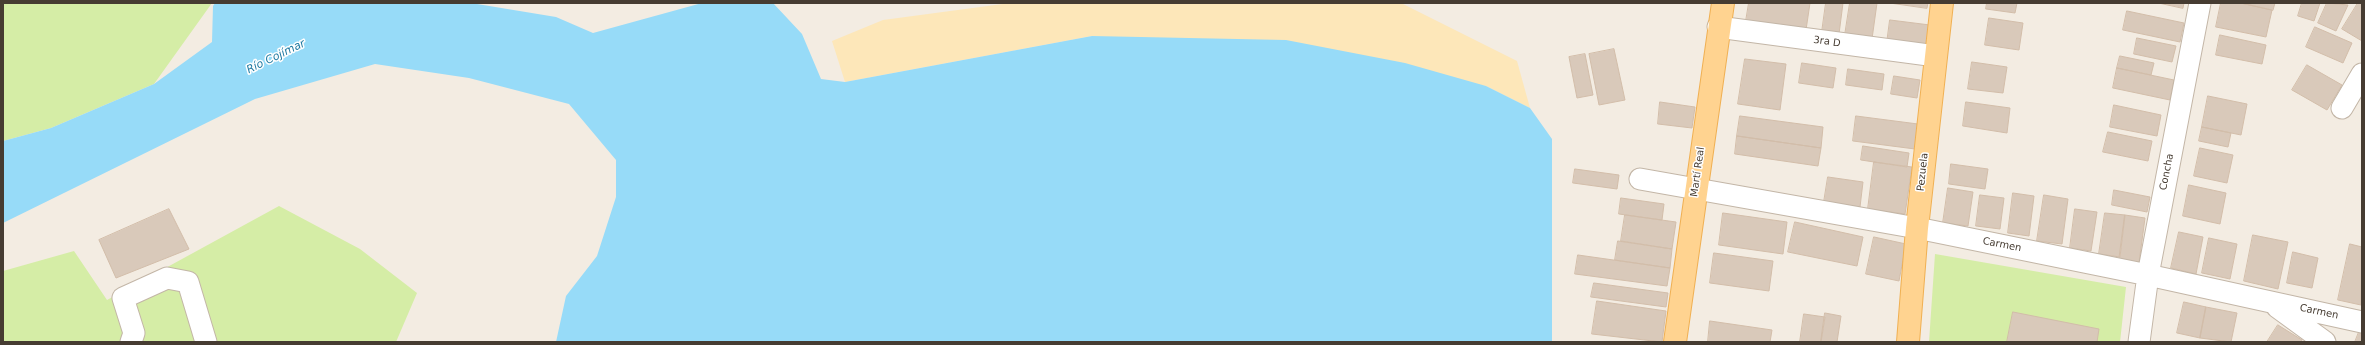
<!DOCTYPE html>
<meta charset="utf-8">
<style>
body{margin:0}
#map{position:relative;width:2365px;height:345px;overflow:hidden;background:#f3ece2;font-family:"DejaVu Sans",sans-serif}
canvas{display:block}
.frame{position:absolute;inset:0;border:4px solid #463c32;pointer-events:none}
</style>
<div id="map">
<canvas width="2365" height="345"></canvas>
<div class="frame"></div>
</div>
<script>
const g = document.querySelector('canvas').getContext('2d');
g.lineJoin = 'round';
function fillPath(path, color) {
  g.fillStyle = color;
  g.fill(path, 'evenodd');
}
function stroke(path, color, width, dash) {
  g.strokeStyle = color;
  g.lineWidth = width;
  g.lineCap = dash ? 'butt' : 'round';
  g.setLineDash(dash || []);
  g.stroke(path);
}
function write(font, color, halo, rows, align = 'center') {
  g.font = font + ' "DejaVu Sans",sans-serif';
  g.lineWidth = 3;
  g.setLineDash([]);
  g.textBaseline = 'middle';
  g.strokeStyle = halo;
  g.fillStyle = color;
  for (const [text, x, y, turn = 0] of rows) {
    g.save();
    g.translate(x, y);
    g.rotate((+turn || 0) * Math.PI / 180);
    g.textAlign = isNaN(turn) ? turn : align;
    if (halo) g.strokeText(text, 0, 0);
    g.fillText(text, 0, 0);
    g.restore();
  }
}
const green = new Path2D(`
 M3,3H212L154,84L51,128L3,141Z
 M279,206L360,249L417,293L396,342H3V271L74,251L107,300Z
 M1935,254L2126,287L2120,342H1929Z`);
const sand = new Path2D(`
 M1010,3H1401L1517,61L1530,108L1486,86L1092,36L845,82L832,41L883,20Z`);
const water = new Path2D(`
 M215,3H471L556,17L593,33L702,3H773L802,34L821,79L845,82L1092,36L1286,40L1405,63L1486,86L1530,108L1552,139V342H556L566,296L597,256L616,197V160L569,104L469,78L375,64L255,99L3,223V141L51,128L154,84L212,42L213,6Z`);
const building = new Path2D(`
 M1749,3H1810L1806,30L1746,21Z
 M1826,3H1843L1839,34L1822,32Z
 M1850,3H1877L1872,39L1845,35Z
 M1890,3H1928L1927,8Z
 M1987,3H2017L2015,13L1986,9Z
 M2159,3H2184L2183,8Z
 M2221,3H2241L2272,10L2266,37L2216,27Z
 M2241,3H2275L2273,10Z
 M2302,3H2320L2314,21L2298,16Z
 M2327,3L2348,5L2336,31L2318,23Z
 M2358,3L2362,4V41L2342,29Z
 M2127,11L2184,23L2180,42L2123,30Z
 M1989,18L2023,23L2019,50L1985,45Z
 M1890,20L1930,25L1927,48L1887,43Z
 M2315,27L2352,43L2343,63L2306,47Z
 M2220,35L2266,45L2262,64L2216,55Z
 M2137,38L2176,46L2172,62L2134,54Z
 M1614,49L1625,100L1599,105L1589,54Z
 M1585,54L1593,95L1577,98L1569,57Z
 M2120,56L2154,63L2151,75L2117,68Z
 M1745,59L1786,64L1780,110L1738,104Z
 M1972,62L2007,67L2003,93L1968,89Z
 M1802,63L1836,68L1833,88L1799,83Z
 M2307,65L2342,85L2327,110L2292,90Z
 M2117,68L2174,80L2170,100L2113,88Z
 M1848,69L1884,74L1882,90L1846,85Z
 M1894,76L1920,80L1917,98L1891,94Z
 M2208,96L2247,104L2241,135L2202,127Z
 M1660,102L1695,107L1692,128L1658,124Z
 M1966,102L2010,108L2007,133L1963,126Z
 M2114,105L2161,115L2157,136L2110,127Z
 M1740,116L1823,127L1821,148L1737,136Z
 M1856,116L1918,124L1915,149L1853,141Z
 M2202,127L2231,133L2228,147L2199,141Z
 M2108,132L2152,141L2148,161L2103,152Z
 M1737,136L1821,148L1818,166L1735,154Z
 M1863,146L1909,153L1907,167L1861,160Z
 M2200,148L2233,155L2227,183L2194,176Z
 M1874,162L1912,167L1905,214L1868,209Z
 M1951,164L1988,169L1985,189L1949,184Z
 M1575,169L1619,175L1617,189L1573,183Z
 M1828,177L1863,182L1860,207L1824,202Z
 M2189,185L2226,193L2220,224L2183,216Z
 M1948,188L1973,192L1968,226L1943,223Z
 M2114,190L2150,197L2147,212L2112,205Z
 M2013,193L2034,196L2029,236L2008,233Z
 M1980,195L2004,198L2000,229L1976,226Z
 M2044,195L2068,199L2062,244L2037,241Z
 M1621,198L1664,204L1662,220L1619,214Z
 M169,209L189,249L116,278L99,240Z
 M2075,209L2097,212L2091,251L2070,248Z
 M1723,213L1787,222L1783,254L1719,245Z
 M2105,213L2125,215L2120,257L2099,254Z
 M1625,215L1676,222L1672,249L1621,241Z
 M2125,215L2145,218L2139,263L2119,261Z
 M1795,222L1863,237L1857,266L1788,252Z
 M2179,232L2203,237L2196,274L2171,268Z
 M2253,235L2288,242L2278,289L2244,281Z
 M1874,237L1906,244L1899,281L1866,274Z
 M2209,238L2237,244L2230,279L2202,273Z
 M1618,241L1672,249L1670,268L1615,260Z
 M2350,244L2362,247L2361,305L2338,300Z
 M2293,252L2318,258L2312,288L2287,283Z
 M1714,253L1773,261L1769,291L1710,283Z
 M1578,255L1670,268L1667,286L1575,274Z
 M1594,283L1668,293L1666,307L1591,297Z
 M1597,301L1666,311L1662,342L1592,334Z
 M2184,302L2206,307L2200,338L2177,333Z
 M2206,307L2237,313L2231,342L2200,338Z
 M2013,312L2099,329L2097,342H2007Z
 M1825,313L1841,316L1837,342H1821Z
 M1804,314L1825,317L1821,342H1800Z
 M1710,321L1772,330L1770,342H1708Z
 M2278,325L2302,340L2301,342H2267Z
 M2359,332L2362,333V342H2355Z`);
const minor = new Path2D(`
 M1718,27L1936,56
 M2342,108L2362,74
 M1640,179L1917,228L2148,275L2362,322
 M2277,307L2325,342
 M131,342L134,333L123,298L167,278L188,282L206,342
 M2139,342L2148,275L2200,3`);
const major = new Path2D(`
 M1675,342L1723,3
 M1908,342L1917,228L1942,3`);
const streetNames = [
 ["3ra D",1827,42,8],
 ["Martí Real",1698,172,-82],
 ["Pezuela",1923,172,-84],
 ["Concha",2167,172,-79],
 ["Carmen",2002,245,11],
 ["Carmen",2319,312,12]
];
const waterNames = [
 ["Río Cojímar",276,57,-26]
];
fillPath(green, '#d5eda6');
fillPath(sand, '#fde7b9');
fillPath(water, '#97dbf8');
fillPath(building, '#d9c9ba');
stroke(building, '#d2bda9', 1);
stroke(minor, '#c3b6a7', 23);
stroke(major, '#f0b053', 24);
stroke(minor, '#fff', 21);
stroke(major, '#ffd390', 22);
write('10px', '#463c32', '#fff', streetNames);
write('italic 11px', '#1f7aa2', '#fff', waterNames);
</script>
